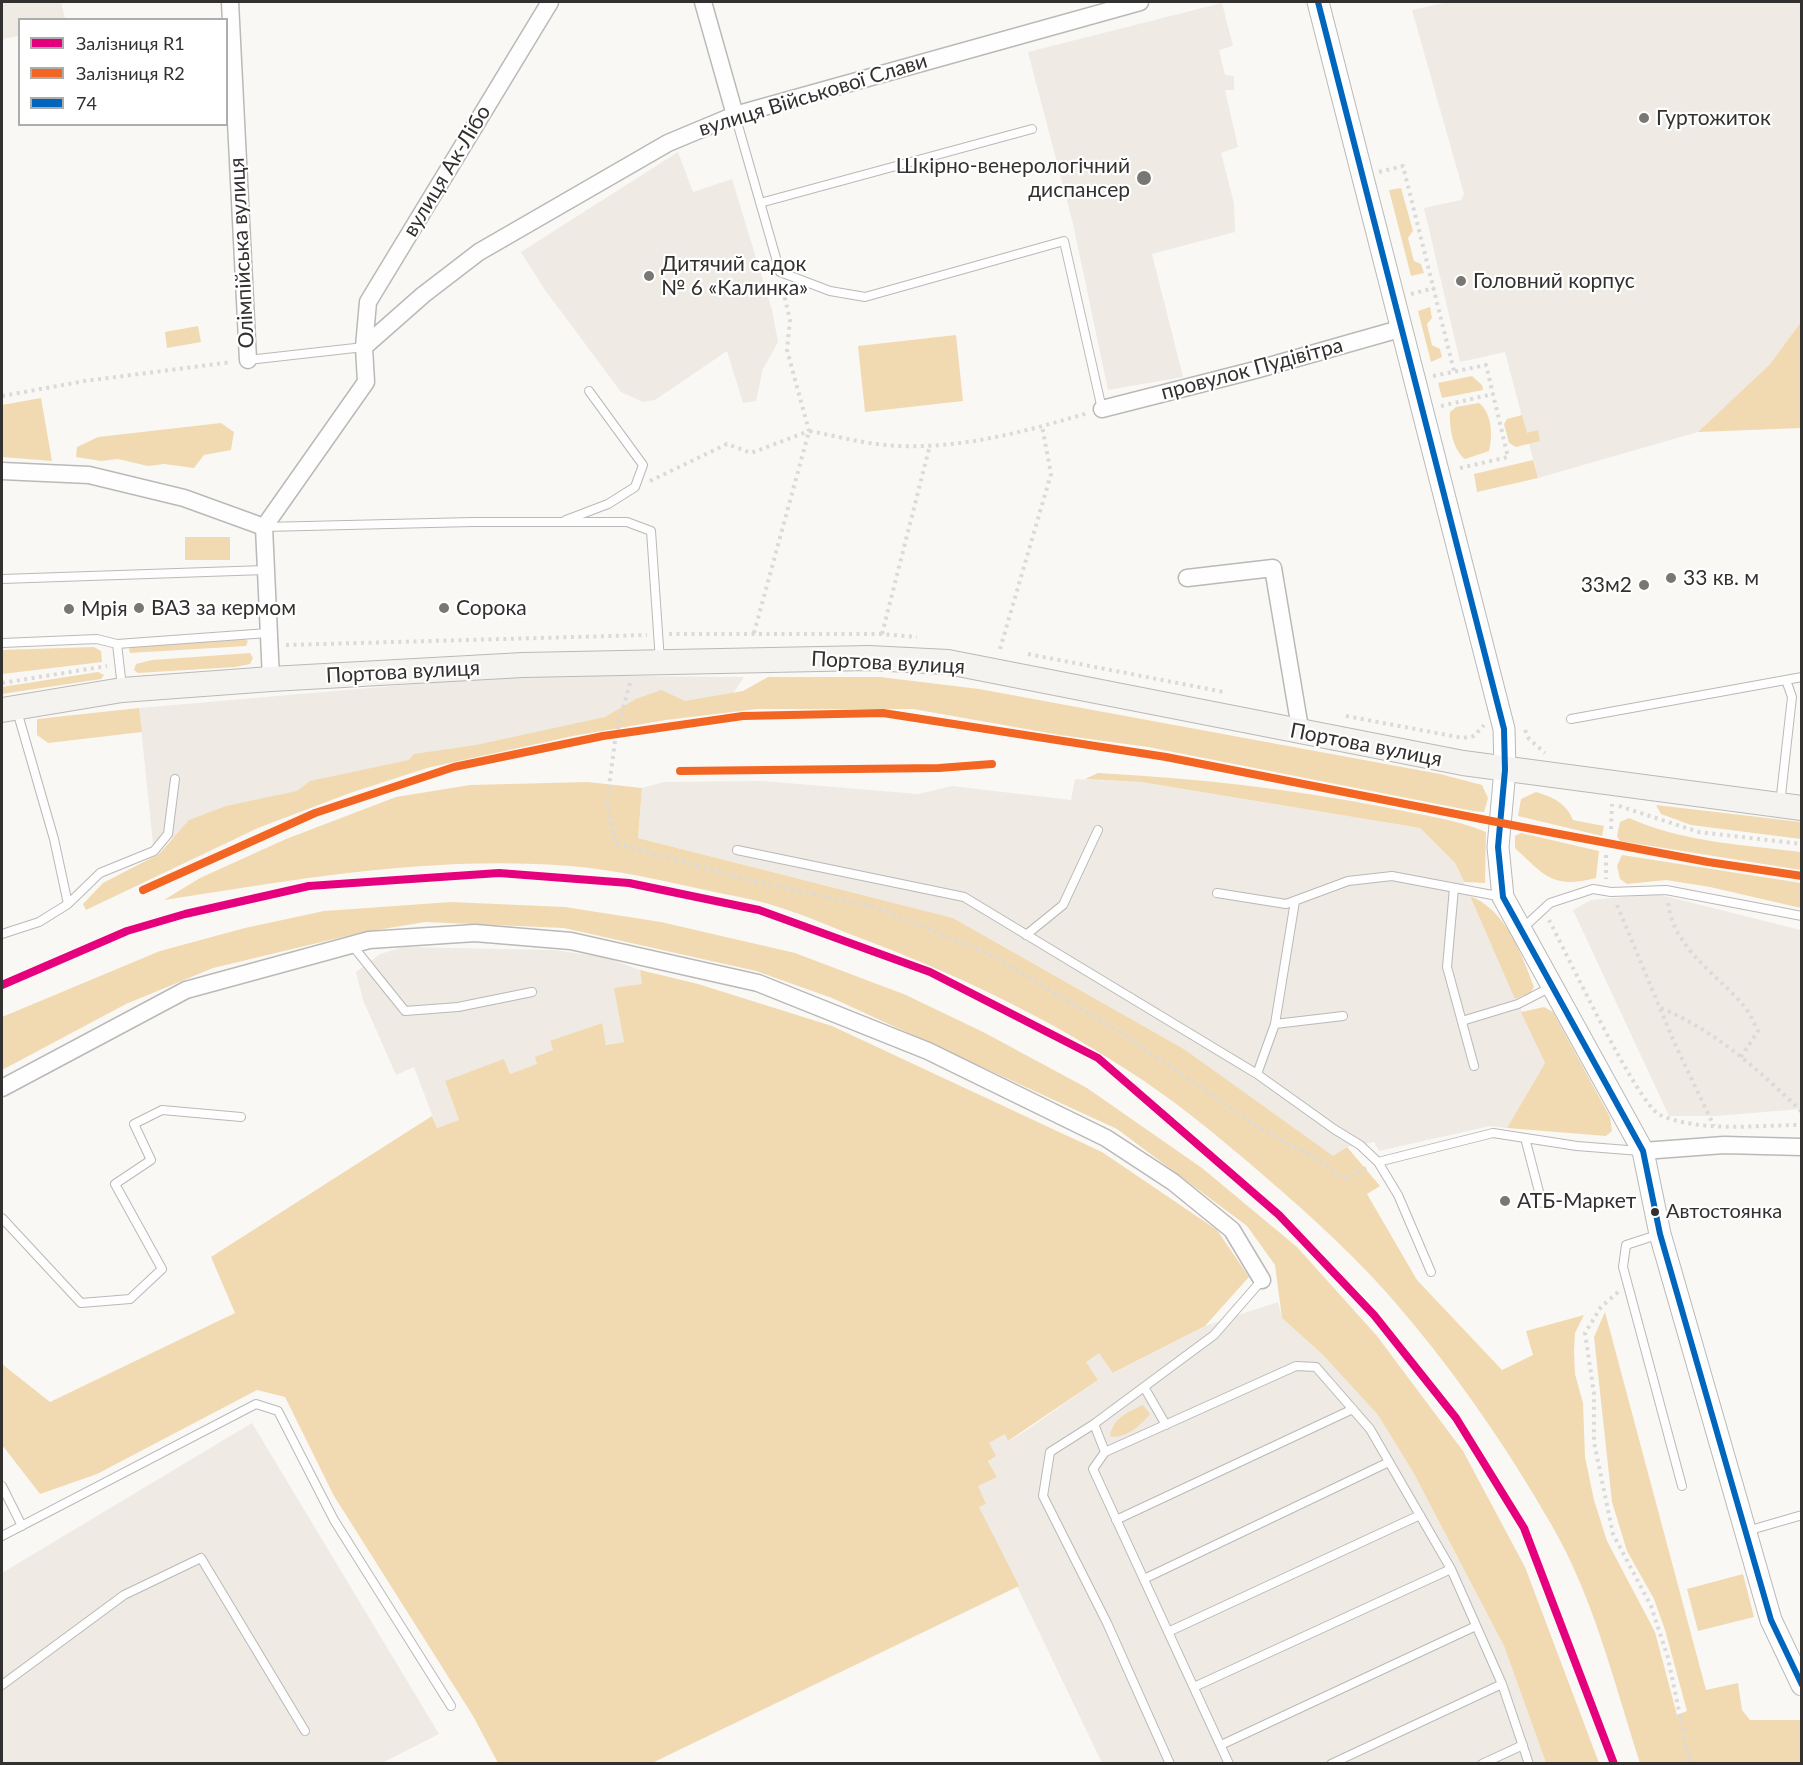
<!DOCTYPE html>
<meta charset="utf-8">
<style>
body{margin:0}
#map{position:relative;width:1803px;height:1765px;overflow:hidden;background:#faf8f5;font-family:Lato,sans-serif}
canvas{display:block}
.frame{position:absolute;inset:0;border:3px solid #33312f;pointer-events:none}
.legend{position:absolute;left:18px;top:18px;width:210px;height:108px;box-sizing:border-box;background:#fff;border:2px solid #adadac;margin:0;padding:8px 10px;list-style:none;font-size:18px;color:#33312f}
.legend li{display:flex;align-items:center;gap:12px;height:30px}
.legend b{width:30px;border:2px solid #adadac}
</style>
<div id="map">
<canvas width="1803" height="1765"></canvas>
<div class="frame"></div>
<ul class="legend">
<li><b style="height:8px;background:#e5007d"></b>Залізниця R1</li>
<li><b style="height:8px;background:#f26522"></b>Залізниця R2</li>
<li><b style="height:8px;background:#0065bd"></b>74</li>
</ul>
</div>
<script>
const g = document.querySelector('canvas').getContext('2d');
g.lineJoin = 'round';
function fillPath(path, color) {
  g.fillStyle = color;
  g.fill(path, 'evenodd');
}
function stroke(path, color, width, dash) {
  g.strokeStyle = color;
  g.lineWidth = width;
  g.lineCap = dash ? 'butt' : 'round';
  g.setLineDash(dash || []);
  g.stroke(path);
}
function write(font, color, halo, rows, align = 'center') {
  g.font = font + ' Lato,sans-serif';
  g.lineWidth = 4.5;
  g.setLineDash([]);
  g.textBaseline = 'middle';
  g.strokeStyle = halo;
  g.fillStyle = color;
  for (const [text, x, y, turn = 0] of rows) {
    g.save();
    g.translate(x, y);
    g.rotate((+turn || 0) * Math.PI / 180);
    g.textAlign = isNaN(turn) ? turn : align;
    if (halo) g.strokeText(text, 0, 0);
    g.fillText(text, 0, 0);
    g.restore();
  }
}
const built = new Path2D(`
 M2,2H61L65,19L20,20L19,36L2,39Z
 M1448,2H1801V322L1770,364L1698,432L1538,478L1505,352L1460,362L1424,208L1461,200L1464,194L1412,10Z
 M1222,3L1233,46L1219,50L1225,75L1234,76V90H1225L1238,147L1221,153L1234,203L1235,232L1152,254L1183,377L1108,390L1073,224L1028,52Z
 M678,152L693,192L732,179L772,310L778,342L763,369L756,401L743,403L727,351L655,400L643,402L621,392L545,290L521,252Z
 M519,675L744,677L732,695L430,763L153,844L139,708Z
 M1075,779L1141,782L1420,828L1455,863L1545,1063L1507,1128L1490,1126L1379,1151L1374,1142L1347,1147L1333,1157L1184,1049L953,918L638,838L642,788L664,782L763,781L918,794L952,786L1071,800Z
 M1657,894L1801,930V1109L1717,1116H1669L1573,910L1591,900Z
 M404,947L553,950L604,957L640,970L643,984L615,989L624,1042L606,1045L601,1023L550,1042L553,1050L538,1064L510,1074L504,1060L445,1081L459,1120L437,1128L414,1067L396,1075L363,1000L356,972L380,954Z
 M1278,1302L1282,1318L1323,1355L1378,1415L1413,1472L1504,1646L1546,1763H1102L979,1507L977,1486L997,1477L988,1460L989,1443L1005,1434L1009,1441L1027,1430L1098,1380L1085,1361L1099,1352L1114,1373L1205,1326Z
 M252,1423L439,1734L382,1763L2,1764V1573Z`);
const green = new Path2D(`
 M1401,188L1413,231L1408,238L1414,261L1421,264L1424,273L1411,276L1389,190Z
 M1430,307L1432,318L1427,324L1432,345L1440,349L1442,357L1431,362L1418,311Z
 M1801,322V428L1698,432L1770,364Z
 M198,326L201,342L167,348L165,332Z
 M956,335L963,401L865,412L858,346Z
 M1472,376L1482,385L1483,390L1442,398L1438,383Z
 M41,398L52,461L2,457V405Z
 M1479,403C1492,413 1493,436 1489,451L1465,459C1453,450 1449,427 1450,412L1456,407Z
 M1522,415L1527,433L1538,430L1540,441L1516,447L1509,443L1504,424L1507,419Z
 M221,423L234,432L231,450L204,455L194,468L164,464L148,466L118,459L101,461L76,457L77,447L98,437Z
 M1533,460L1538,478L1477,492L1474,474Z
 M185,537H230V560H185Z
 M244,639L248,641L246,646L130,653L129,649L131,646Z
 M94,647L101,651L102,662L2,674V650Z
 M250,653L253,658L250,664L235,667L138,673L134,670L136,664L152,660Z
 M98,672L104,675L101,679L2,694V687Z
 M768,677H880L979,689L1440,774L1482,785L1488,798L1484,812L1473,811L1148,747L1060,735L913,709H757L666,720L573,736L427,768L350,793L258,828L86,910L83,904L103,883L159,854L189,820L226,806L297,791L310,781L409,760L414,754L476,745L605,717L636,699L661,690L685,701L743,691Z
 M139,708L142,732L48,743L37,735V719Z
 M1098,773C1196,778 1293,789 1389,808C1421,815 1455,819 1486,832L1485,883L1464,882L1455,863L1420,828L1141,782L1085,779Z
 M588,782L642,788L638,838L953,918L1184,1049L1333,1156L1347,1147L1380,1186L1367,1194L1417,1280L1502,1370L1533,1355L1526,1331L1584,1315L1575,1333L1574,1351L1575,1374L1583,1403L1585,1457L1594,1500L1607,1541L1655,1632L1677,1715L1687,1711L1665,1630L1654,1599L1627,1551L1612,1502L1594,1337L1605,1312L1706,1690L1738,1683L1742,1710L1750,1720H1801V1763H1640C1614,1683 1594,1598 1551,1524C1504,1442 1448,1362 1386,1292C1344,1245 1296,1203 1248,1162C1209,1129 1170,1097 1127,1070C1043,1015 949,971 855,936C829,926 802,914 775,906C754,899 732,896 710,891C664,881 618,870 570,866C434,855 299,879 164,900L200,878L286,839L396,797L470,785Z
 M1536,792C1553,797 1566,803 1573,820L1604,826L1602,836L1518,816L1521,799Z
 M1656,805L1801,822V839L1691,825L1661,814Z
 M1629,818C1682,842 1744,845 1801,852V870L1620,841L1617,836L1620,822Z
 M1521,833L1599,851L1596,878C1552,889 1545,876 1515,848V836Z
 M1622,855L1801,883V908L1710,887L1666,880L1627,884L1620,879L1617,866Z
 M1470,896C1505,909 1522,954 1534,987L1531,992L1515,999Z
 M451,902L565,907L661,922L795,953L906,995L985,1033L1087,1088L1202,1168L1297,1247L1377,1336L1463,1451L1525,1567L1599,1763H1546L1504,1646L1413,1472L1378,1415L1323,1355L1282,1318L1275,1265L1247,1226L1117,1129L832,998L756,971L564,928L425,922L359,933L213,968L126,1004L2,1070V1017L160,951L245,928L324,911Z
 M640,970L698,984L832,1026L1102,1152L1217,1230L1249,1277L1205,1326L1113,1373L1099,1353L1086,1362L1098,1380L1008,1441L1005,1434L989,1443L996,1456L988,1461L997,1477L978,1486L986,1504L979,1507L1019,1586L652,1763H498L473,1716L334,1496L285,1397L257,1390L97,1474L40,1494L2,1445V1364L50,1402L235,1313L211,1257L432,1116L437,1128L459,1120L445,1081L504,1059L510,1074L537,1064L535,1057L553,1050L550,1041L602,1023L606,1045L624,1042L614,988L642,984Z
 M1544,1007L1553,1012L1610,1117L1612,1131L1606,1136L1507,1128L1545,1063L1521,1012Z
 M1143,1405L1150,1414C1142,1424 1125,1440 1110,1436C1113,1418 1128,1412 1143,1405Z
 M1743,1574L1754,1617L1698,1631L1687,1589Z`);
const path = new Path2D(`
 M1379,172L1403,166L1454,371
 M1411,294L1434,288
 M1433,376L1486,365L1508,457L1456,469
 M2,396L85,381L232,362
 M1441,406L1493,394
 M650,481L727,444L751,453L809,431L787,350L790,320L782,285
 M754,633L809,431C831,435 854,441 876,444C948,453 1020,433 1088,413
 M669,634H882L917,637
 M882,634L930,445
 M286,645L647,635
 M1000,649L1051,474L1042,426
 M1028,654L1224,692
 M2,683L107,666
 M630,683L616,734L607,801L615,843L740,878L878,908L991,955L1120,1032L1260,1128L1319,1160L1343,1179L1366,1168
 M1346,716L1463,738L1474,736L1484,725
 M1525,730L1529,739L1545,753
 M1619,806L1699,832L1802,844
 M1611,829L1612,804
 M1606,855V879
 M1668,903C1674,949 1716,973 1744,1006C1750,1013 1754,1023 1758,1031L1741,1057
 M1617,905L1674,1042L1714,1126
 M1549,920C1565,950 1637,1104 1660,1115C1702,1133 1757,1125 1802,1125
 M1661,1008C1716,1031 1760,1071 1802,1112
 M1618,1292L1601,1307L1585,1333L1594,1394V1442L1613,1534L1651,1606L1668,1658L1690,1764`);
const service = new Path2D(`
 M735,115L780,272L830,291L865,297L1064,241L1102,409
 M760,203L1032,129
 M248,360L364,347
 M566,520L608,504L635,487L643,465L589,391
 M264,527L473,522H627L651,531L660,661
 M2,579L265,570
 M2,643L97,639L117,644L268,633
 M117,644L122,687
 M1571,719L1802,677
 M1780,804L1792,697L1786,680
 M737,850L964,897L1257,1074L1334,1129L1360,1145L1378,1162L1398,1195L1431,1272
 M1454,888L1447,967L1474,1066
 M1217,893L1286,904L1348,881L1392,876L1503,897
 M68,904L100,873L154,851L168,834L175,779
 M1522,929L1550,903L1593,889L1611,892L1666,890L1802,916
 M2,934L39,922L68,904L54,839L17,711
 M1026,935L1063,905L1098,830
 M352,945L405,1011L458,1007L532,992
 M1462,1021L1518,1004L1551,987
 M1275,1024L1343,1016
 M1257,1074L1275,1024L1295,901
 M1525,1138L1542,1203
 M1378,1162L1493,1133L1577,1146L1640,1151
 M2,1218L81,1303L130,1299L162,1269L115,1184L151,1160L134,1124L162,1110L241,1117
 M1660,1234L1626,1245L1623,1267L1682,1486
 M1144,1387L1166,1425
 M1094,1424L1105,1452L1093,1469L1229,1764
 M1105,1452L1296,1366L1316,1367L1370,1429L1451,1569L1502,1684L1529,1764
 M2,1486L22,1526
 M1116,1520L1353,1409
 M1747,1531L1802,1515
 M2,1536L256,1404L278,1411L334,1520L451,1706
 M1144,1579L1389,1462
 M1168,1632L1420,1515
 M2,1685L124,1595L201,1558L305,1731
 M1194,1687L1451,1569
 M1221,1745L1476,1626
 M1170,1764L1107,1623L1043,1496L1050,1452L1094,1424L1214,1335L1262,1280
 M1331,1764L1502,1684
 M1482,1764L1523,1745`);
const minor = new Path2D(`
 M230,2L248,360
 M703,2L735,115
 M364,347L423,295L479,252L668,143L735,115L1140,2
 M1102,409L1255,370L1403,328
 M2,471L89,475L184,498L264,527
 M1187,578L1273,568L1301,734
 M271,679L264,527L366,382L364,347L368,302L550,2
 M2,1088L186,990L369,940L475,933L571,941L758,983L928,1051L1106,1138L1173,1182L1232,1230L1262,1280
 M1643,1151L1724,1145L1802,1147`);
const tertiary = new Path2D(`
 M1318,2L1504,729L1505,770L1498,847L1503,897L1643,1151L1660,1234L1771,1620L1802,1685`);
const secondary = new Path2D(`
 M2,710L122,690L271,679L523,665L869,658L948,662L1463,763L1802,808`);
const bus1 = new Path2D(`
 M1318,2L1504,729L1505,770L1498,847L1503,897L1643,1151L1660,1234L1771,1620L1802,1685`);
const rail1 = new Path2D(`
 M2,985L127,931L185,914L309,886L499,873L629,883L759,910L930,972L1098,1058L1279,1215L1374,1315L1456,1418L1524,1528L1614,1764`);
const rail2 = new Path2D(`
 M680,771L939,768L992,764
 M143,890L315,813L454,767L603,736L743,716L883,713L1166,757L1522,827L1708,862L1802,876`);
const markers = [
 [1644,118,6,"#797774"],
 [1144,178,8,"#797774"],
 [649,276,6,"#797774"],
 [1461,281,6,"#797774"],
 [1671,578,6,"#797774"],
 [1644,585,6,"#797774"],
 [139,608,6,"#797774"],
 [444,608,6,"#797774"],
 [69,609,6,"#797774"],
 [1505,1201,6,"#797774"],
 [1655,1212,5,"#33312f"]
];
const busNames = [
 ["Автостоянка",1666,1212]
];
const streetNames = [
 ["вулиця Військової Слави",813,95,-17],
 ["вулиця Ак-Лібо",447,171,-59],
 ["Олімпійська вулиця",242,253,-93],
 ["провулок Пудівітра",1252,369,-15],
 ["Портова вулиця",888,663,3],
 ["Портова вулиця",403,672,-3],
 ["Портова вулиця",1366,745,11]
];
const poiNames = [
 ["Гуртожиток",1656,118],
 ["Шкірно-венерологічний",1130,166,"right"],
 ["диспансер",1130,190,"right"],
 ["Дитячий садок",661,264],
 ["№ 6 «Калинка»",661,288],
 ["Головний корпус",1473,281],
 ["33 кв. м",1683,578],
 ["33м2",1632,585,"right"],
 ["ВАЗ за кермом",151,608],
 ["Сорока",456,608],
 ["Мрія",81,609],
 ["АТБ-Маркет",1517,1201]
];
fillPath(built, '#efeae3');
fillPath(green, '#f1dab1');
stroke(service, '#bab9b7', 10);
stroke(minor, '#bab9b7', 19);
stroke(tertiary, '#bab9b7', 23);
stroke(secondary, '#bab9b7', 26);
stroke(path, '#dbdada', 4, [3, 4.5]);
stroke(service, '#fefefe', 8);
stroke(minor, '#fefefe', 16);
stroke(tertiary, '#fefefe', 21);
stroke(secondary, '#f5f3ef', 24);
stroke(bus1, '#0065bd', 6);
stroke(rail1, '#e5007d', 8);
stroke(rail2, '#f26522', 8);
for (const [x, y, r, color] of markers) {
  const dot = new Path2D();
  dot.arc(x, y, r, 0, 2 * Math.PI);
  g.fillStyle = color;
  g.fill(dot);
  stroke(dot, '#fff', 2);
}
write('20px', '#33312f', '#fff', busNames, 'left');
write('21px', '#33312f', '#fff', streetNames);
write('21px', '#33312f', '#fff', poiNames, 'left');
</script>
